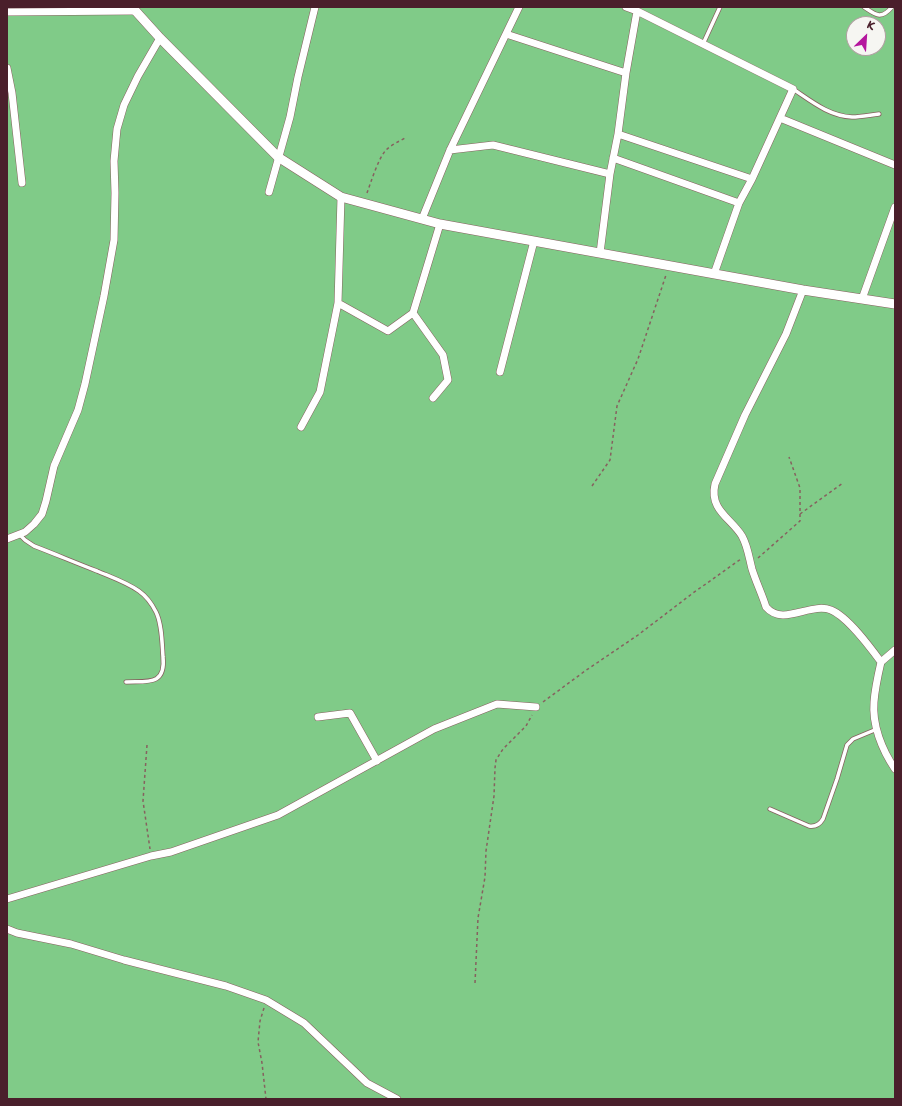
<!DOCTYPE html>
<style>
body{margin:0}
#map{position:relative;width:902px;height:1106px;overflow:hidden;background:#f4dcc0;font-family:"Shantell Sans",sans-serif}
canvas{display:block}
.frame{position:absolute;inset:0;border:8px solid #4a1f2b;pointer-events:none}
.north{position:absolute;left:846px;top:16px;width:40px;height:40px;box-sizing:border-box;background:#f6f6f2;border:1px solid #b1a0a2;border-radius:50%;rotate:25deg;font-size:11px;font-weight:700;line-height:16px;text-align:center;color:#4a1f2b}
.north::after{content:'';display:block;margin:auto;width:14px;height:18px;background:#b5179e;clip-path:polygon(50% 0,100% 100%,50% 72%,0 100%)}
</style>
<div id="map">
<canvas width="902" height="1106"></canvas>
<div class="frame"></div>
<div class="north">K</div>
</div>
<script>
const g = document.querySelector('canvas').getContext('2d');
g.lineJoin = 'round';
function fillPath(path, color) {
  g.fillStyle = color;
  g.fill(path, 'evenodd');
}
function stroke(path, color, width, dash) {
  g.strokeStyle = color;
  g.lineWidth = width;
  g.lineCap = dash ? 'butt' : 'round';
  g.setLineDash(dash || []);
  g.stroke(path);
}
const green = new Path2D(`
 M7,7H895V1099H7ZM854,24H878V48H854Z`);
const path = new Path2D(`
 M367,193C371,182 378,159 386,150C391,145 398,142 405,138
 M592,486L610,460L617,406L638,359L666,275
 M800,514L843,483
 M758,558L800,521V488L789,457
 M543,702L585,671L638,635L693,593L741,559
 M147,745L143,801L150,849
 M475,983L478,918L485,877L486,851L494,796L495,768L496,760L503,749L526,726L532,715
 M264,1008L260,1021L258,1042L262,1063L266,1099`);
const service = new Path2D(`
 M864,7C876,15 881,20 892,7
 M703,44L720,7
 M793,89C811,101 829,116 852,117C861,117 870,115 879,114
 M20,535L25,540L34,546C55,554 76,563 97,571C111,577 126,582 139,591C146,596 152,604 156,612C162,624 162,643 163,657C166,686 147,681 126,682
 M770,809L809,826C815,827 820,824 823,819L837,779L847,745L853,739L877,729`);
const minor = new Path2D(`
 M626,7L637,11L793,89L752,179L739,203L714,274
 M7,12L136,11
 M506,34L626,73
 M7,68L12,93L22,183
 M780,118L895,165
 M618,134L752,179
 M450,150L493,145L610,174
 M613,158L739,203
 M269,192L290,117L298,77L315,7
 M422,219L450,150L519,7
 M600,253L610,174L618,134L626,73L637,11
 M803,290L786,334L745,415L715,484C709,510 731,518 742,536C748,547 749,558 752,569C756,582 762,594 766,607C783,627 810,602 831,610C848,617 870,647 881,662
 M862,299L895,207
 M338,303L388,331L413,313L440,224
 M413,313L443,355L448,380L433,398
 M500,372L534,241
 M301,427L320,392L338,303L341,197
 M7,539L25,532L34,524L42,514L46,501L54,466L78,410L85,384L104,296L114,240L115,193L114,161L117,129L124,105L138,76L160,38
 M895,650L881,662C878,675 875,688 874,702C872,725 882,750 895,769
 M318,717L350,713L377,761
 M7,899L151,856L171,852L278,815L434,729L497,704L536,707
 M7,929L17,933L71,944L124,960L226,986L266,1000L304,1023L367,1083L397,1099`);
const tertiary = new Path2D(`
 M132,7L160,38L278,157L341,197L440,224L803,290L895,304`);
fillPath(green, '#80cb88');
stroke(service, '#86615f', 5);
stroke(minor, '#86615f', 8);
stroke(tertiary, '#86615f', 10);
stroke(path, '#86615f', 1.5, [3, 3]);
stroke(service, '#fff', 3.5);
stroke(minor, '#fff', 7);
stroke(tertiary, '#fff', 9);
</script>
